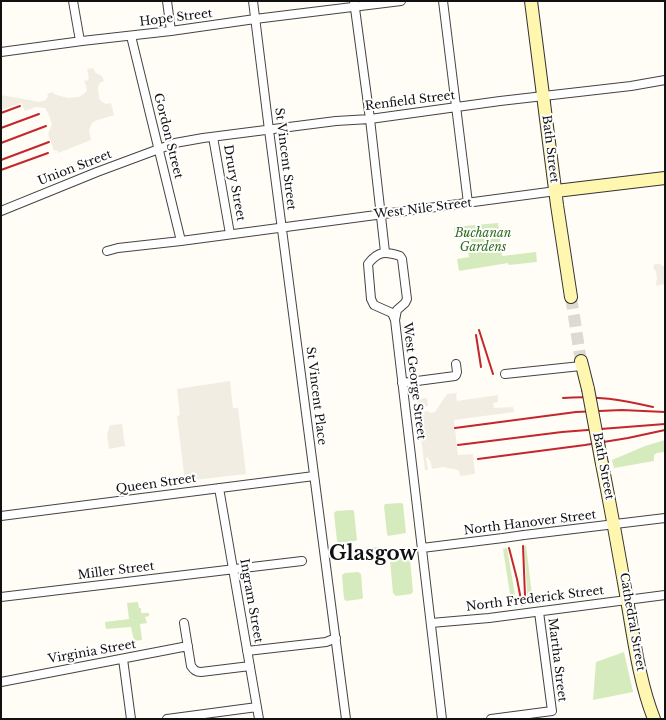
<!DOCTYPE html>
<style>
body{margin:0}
#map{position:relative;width:666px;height:720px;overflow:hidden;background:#fffdf5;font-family:"Libre Baskerville",serif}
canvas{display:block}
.frame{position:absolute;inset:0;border:2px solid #111;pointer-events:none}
</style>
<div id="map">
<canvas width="666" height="720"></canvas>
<div class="frame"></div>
</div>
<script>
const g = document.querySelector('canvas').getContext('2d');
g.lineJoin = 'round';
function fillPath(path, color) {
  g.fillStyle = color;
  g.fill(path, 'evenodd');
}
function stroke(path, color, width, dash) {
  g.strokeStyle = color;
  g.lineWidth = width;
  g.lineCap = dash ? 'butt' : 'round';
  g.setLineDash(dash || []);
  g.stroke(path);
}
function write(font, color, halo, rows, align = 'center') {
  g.font = font + ' "Libre Baskerville",serif';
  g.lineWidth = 4;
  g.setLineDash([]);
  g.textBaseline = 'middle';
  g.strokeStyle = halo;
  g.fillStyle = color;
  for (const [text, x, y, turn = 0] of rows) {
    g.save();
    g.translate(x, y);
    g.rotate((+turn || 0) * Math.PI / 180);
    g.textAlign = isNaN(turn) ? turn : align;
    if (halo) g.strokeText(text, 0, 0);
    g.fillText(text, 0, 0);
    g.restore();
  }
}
const green = new Path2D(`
 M498,223L502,256L536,252L537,262L509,265L508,263L459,271L457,259L469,257L465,234L455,235L454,227Z
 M665,440V452L657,453L654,455V461L614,468L612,460L645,446Z
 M401,503L403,504L406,533L388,536L387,534L384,506L385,504Z
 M352,510H353L354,511L357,540L355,541L339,543L337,541L334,513L336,511Z
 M526,545L533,603L528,604L524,546Z
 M379,547L381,560L368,562L366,548Z
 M507,548L517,606L512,607L503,549Z
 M407,556L410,559L413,592L411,594L396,596L393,593L390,561L392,558Z
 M358,572L361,574L363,598L361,599L346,601L344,599L342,575L345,573Z
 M137,602H138L139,608H141V613H149V616L145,617L147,623L140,624L142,640L134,641L131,627L106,629L105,622L129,619L127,603Z
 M624,652L633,692L593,700L596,662Z`);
const plaza = new Path2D(`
 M93,68L96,73L102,76L104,81L100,83L98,87L99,98L101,101L104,103L106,104L111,103L114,115L95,121L92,123L89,130L91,140L58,153L57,150L54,151L48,134L52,124L48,113L45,108L36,107L25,111L21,103L1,110V95L40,102L46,100L48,96L47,94L53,92L54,94L64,97L68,98L79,97L85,93L87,90L86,86L84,80L87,81L89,78L87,69Z
 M655,264H660L665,267V283L663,285L662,284L657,286L656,284L657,278L656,272L653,267Z
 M230,381L233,408H238L246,474L185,481L177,416L180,415L177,389Z
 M458,393L456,395L457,401L498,395V402L493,403L494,408L513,407L514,412L454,420L458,455L473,454L475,474L460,476L459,471L458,470L443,467L432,469L430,460H429L428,457L426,458L428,470H425L416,399L427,398L428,406L421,407V412L429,411V413L435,412L447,394Z
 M122,424L125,446L109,449L107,434L110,425Z`);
const secondaryTunnel = new Path2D(`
 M571,297L581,361`);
const street = new Path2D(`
 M73,1L80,41
 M167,1L171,31
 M253,1L269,130L346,719
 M354,1L370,119L385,252
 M443,1L468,203
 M131,36L181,241
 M1,52L82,41L171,31L255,19L401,1
 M213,137L230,234
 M1,211L97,172L175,143L203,138L336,121L370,119L500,101L631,86L665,80
 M107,251L118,248L181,241L556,191
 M395,320L397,310L405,303L407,299L402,259L400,256C385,251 378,251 368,264L371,299L374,305L392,313L395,320L442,719
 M505,374L581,366
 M402,383L455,376L456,375L457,372L456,364
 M219,488L259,719
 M1,516L314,476
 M524,535L665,518
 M422,548L503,538
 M1,597L302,561
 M184,623L191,666C194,670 196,672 201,672L250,666
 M431,623L489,618L665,595
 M247,651L326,642L336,638
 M123,659L131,719
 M1,682L188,646
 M167,719L257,707
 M491,719L552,711L539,612`);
const secondary = new Path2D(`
 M531,1L557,205L571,297
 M556,191L665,178
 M581,361L588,389
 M602,464C611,509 619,554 627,600C634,639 639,681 654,719`);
const rail = new Path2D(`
 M1,113L20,106
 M1,128L39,114
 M1,143L46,126
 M1,160L49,142
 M1,170L48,153
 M479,330L493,374
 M476,335L481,367
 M563,398C596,395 622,400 653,407
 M455,428L576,412L622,410L665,412
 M458,445L562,432L665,424
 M478,459L585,445L628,438L665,430
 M523,546L525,596
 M509,548L517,579L522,605`);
const streetBridge = new Path2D(`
 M503,538L524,535`);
const secondaryBridge = new Path2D(`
 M588,389L602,464`);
const streetNames = [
 ["Hope Street",176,18,-7],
 ["Renfield Street",410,101,-7],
 ["Gordon Street",168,136,76],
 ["Bath Street",550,149,83],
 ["St Vincent Street",285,159,83],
 ["Union Street",75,168,-21],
 ["Drury Street",234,183,80],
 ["West Nile Street",423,209,-7],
 ["West George Street",414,381,83],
 ["St Vincent Place",316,396,83],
 ["Bath Street",603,466,79],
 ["Queen Street",156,484,-8],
 ["North Hanover Street",530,523,-7],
 ["Miller Street",116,571,-7],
 ["North Frederick Street",535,599,-7],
 ["Ingram Street",251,601,80],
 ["Cathedral Street",632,622,80],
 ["Virginia Street",92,652,-10],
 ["Martha Street",557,660,83]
];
const parkNames = [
 ["Buchanan",483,234],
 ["Gardens",483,248]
];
const townNames = [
 ["Glasgow",373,554]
];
fillPath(green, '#d5ebbd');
fillPath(plaza, '#f1ede2');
stroke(secondaryTunnel, '#dbdad3', 12, [12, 6]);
stroke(street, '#444', 10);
stroke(secondary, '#333', 14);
stroke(street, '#fff', 8);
stroke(secondary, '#fff6b0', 12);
stroke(rail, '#c4262e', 2);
stroke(streetBridge, '#444', 10, []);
stroke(secondaryBridge, '#333', 14, []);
stroke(streetBridge, '#fff', 8);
stroke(secondaryBridge, '#fff6b0', 12);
write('12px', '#111', '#fff', streetNames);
write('italic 12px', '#2f6b1f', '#fff', parkNames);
write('bold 20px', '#111', '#fff', townNames);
</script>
